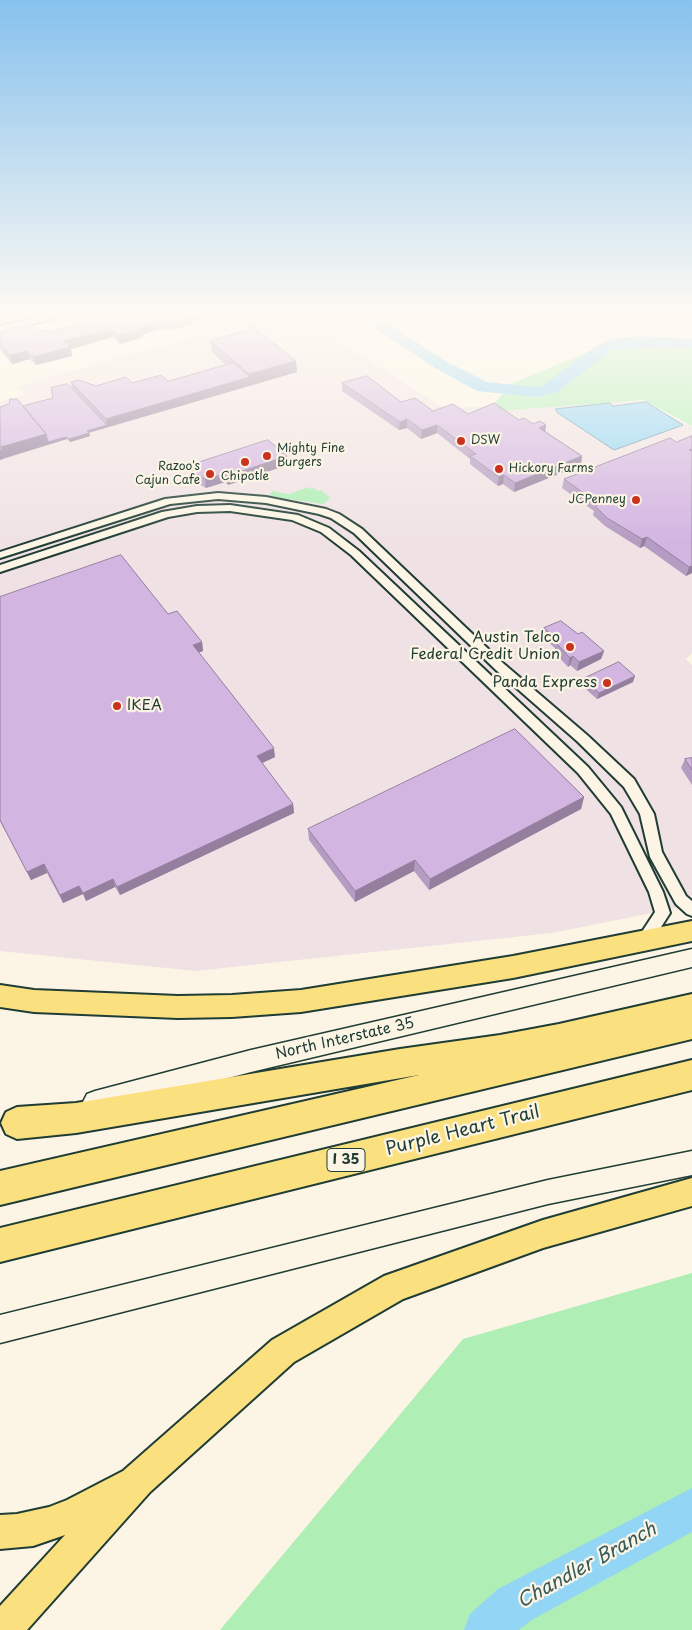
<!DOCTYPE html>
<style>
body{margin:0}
canvas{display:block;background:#fcf5e5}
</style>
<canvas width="692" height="1630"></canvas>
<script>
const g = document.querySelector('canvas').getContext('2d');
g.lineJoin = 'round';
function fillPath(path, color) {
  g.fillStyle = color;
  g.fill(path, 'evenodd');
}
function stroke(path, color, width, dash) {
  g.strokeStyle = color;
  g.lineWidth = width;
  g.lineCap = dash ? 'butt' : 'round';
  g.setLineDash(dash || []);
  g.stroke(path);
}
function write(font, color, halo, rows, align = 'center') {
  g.font = font + ' "Playpen Sans",sans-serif';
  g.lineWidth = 4.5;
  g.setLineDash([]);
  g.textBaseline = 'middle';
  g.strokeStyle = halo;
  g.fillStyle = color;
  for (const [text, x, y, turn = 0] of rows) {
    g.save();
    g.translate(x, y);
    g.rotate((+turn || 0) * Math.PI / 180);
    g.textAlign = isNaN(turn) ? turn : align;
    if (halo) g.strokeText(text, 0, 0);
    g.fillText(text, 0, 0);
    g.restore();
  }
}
const built = new Path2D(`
 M271,315H298L444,408L642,401L692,427V653L686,659L692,665V905L552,933L195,971L0,951V402L25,395L18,386Z`);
const green = new Path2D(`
 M667,339L692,342V426L643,400L486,412L513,383L580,355Z
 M308,487L310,489L314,488L318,491L321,490L330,498L323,504L269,496L272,491L289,494Z
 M692,1273V1630H220L463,1339Z`);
const water = new Path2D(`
 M646,402L683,425L614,450L558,413L555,409L610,403L612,406Z`);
const river = new Path2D(`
 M358,315H375L447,362L487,382L536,387L545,384C561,373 586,351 602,343C622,333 670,338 692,339V349L667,347L613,350L557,392L536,397L477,391L435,368L360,318Z
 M692,1488V1532L530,1621L519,1630H464L470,1614L498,1589Z`);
const street = new Path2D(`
 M218,493L266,497L326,509L339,514L362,529L504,664L587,735L634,779L654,814L662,852L686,896L692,901V916L687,914L676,904L650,857L640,814L624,787L577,741L496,670L354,533L331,518L319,514L266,503L218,499L170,504L0,558V552L165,499Z
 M230,505L298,515L329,528L359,551L588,767L621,807L663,892L670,913L649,946L644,948L639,946L636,941L655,912L649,892L611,814L578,773L351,555L321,532L292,520L230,511L197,512L168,517L0,572V565L162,512L197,506Z`);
const secondary = new Path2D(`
 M45,315H61L60,317L0,332V326Z
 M692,949V967L251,1072L95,1113L87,1110L83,1102L87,1094L95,1091L251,1050Z
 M692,1151V1175L548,1204L0,1343V1315L548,1180Z`);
const primary = new Path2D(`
 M692,921V941L513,978L301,1012L232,1017L178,1018L34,1012L0,1007V985L34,990L178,996L232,995L301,990L513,956Z
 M692,1178V1206L543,1248L403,1299L294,1362L150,1492L27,1630H0V1606L65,1535L33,1546L0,1549V1515L17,1514L49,1507L67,1500L123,1471L272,1340L384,1276L543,1220Z`);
const highway = new Path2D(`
 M692,994V1039L0,1205V1171L419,1075L76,1133L17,1139L6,1134L1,1123L6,1112L17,1107L76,1103L400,1049L500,1035L559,1024Z
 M692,1060V1090L0,1262V1228Z`);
const wall = new Path2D(`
 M99,317L193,321L192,324L170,330L162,329L144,334L141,338L120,344L113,337L71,349L72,356L36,365L30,359L12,364L0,349V331H38L47,332L100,319Z
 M210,341L296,361L297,372L89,433L90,436L70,442L67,439L0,460V407L23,406L53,398L72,388L71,382L96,386L168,381L226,365L212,352Z
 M342,383L401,402L433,411L519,420L533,424L546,425L545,431L582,456L581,465L514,492L503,484L498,486L470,464V459L437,433L421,439L407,428L399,430L342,391Z
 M692,436V573L686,576L644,546L640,548L605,526L593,515L594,511L562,488L564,479L676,442Z
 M287,456V465L228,485L225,482L206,488L195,482L193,478L192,469L198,467L197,463Z
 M0,597L168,614L202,642L203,651L198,653L275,757L262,763L293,804L294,813L120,895L115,887L86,901L83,894L63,903L47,873L31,880L0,821Z
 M544,628L578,634L604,651L601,659L577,671L570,665L568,667L554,652L555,648L542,637Z
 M583,679L633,682L597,699L581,685Z
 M692,758V785L681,768L685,759Z
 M584,797L581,809L429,890L414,871L355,902L309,840L308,829Z`);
const shadedWall = new Path2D(`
 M191,315H223L193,321L192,324L170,330L169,322Z
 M160,321L162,329L144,334L141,338L120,344L118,335L143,325Z
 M112,329L113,337L71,349L72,356L36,365L34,357L64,341Z
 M28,351L30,359L12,364L10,355Z
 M296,361L297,372L87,433V431L107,425L106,419L250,377L249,374Z
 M407,419V428L399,430L400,422Z
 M437,425V433L421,439L422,430Z
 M546,425L545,433L539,428Z
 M89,433L90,436L70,442L69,439Z
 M46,434L66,437L67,439L4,458L1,447Z
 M0,450H2L4,458L0,460Z
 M287,456V465L228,485L227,476Z
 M582,456L581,465L514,492L515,483Z
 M224,474L225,482L206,488L205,479Z
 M504,475L503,484L498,486L499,477Z
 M647,537L644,546L640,548L642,539Z
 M692,566V573L686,576L689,567Z
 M202,642L203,651L194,654L193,645Z
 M604,651L601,659L577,671L579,662Z
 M573,656L570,665L568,667L570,658Z
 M635,676L633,682L597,699L599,693Z
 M274,748L275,757L258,765L257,756Z
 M584,797L581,809L429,890L430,879Z
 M293,804L294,813L120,895L117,887Z
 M415,860L414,871L355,902V891Z
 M44,864L47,873L31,880L27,872Z
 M113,879L115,887L86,901L83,893Z
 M79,886L83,894L63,903L60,895Z`);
const building = new Path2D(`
 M109,315H191V316L169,322L160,321L143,325L140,330L118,335L112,329L64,341L70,347L34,357L28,351L10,355L0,343V331L31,323L38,331L45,330L47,332L101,319L99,317Z
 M251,325L296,361L249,374L210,341L248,330V326Z
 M233,363L250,377L106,419L71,382L79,380L96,386L126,377L132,383L161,375L168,381Z
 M367,376L401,402L415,398L433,411L453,404L468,414L494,403L519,420L524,418L533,424L540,421L546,425L539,428L582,456L515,483L504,475L499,477L470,456L476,454L437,425L422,430L407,419L400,422L342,383Z
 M68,384L107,425L87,431L89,433L69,439L66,437L48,442L46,434L23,406L53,398L51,388Z
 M10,399H17L46,434L1,447L0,446V407L9,404Z
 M692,436V449L689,450L692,451V566L689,567L647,537L642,539L607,518L595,506L599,504L564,479L670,438L676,442Z
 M268,440L287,456L227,476L224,474L205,479L194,473L192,469L200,466L197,463Z
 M121,555L168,614L177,611L202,642L193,645L274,748L257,756L293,804L117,887L113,879L83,893L79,886L60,895L44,864L27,872L0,820V597Z
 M561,621L578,634L582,632L604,651L579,662L573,656L570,658L556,643L560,641L544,628Z
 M619,662L635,676L599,693L583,679Z
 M515,729L584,797L430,879L415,860L355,891L308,829Z
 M692,758V770L685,759Z`);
const markers = [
 [461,441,5,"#c8321e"],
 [267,456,5,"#c8321e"],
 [245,462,5,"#c8321e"],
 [499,469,5,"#c8321e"],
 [210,474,5,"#c8321e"],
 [636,500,5,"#c8321e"],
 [570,647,5,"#c8321e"],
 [607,683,5,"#c8321e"],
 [117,706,5,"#c8321e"]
];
const farPoinames = [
 ["DSW",471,441],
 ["Mighty Fine",277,449],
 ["Burgers",277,463],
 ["Razoo's",200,467,"right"],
 ["Cajun Cafe",200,481,"right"],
 ["Hickory Farms",509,469],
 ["Chipotle",245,477,"center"],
 ["JCPenney",626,500,"right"]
];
const shields = [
 [346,1160,38]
];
const shieldNames = [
 ["I 35",346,1160]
];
const poiNames = [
 ["Austin Telco",560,638],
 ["Federal Credit Union",560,655],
 ["Panda Express",597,683],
 ["IKEA",127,706,"left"]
];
const streetNames = [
 ["North Interstate 35",345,1039,-13]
];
const nearStreetnames = [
 ["Purple Heart Trail",463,1131,-14]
];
const nearWaternames = [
 ["Chandler Branch",587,1566,-29]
];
fillPath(built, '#f0e2e4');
fillPath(green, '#afeeb5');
fillPath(water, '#93d5f5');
stroke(water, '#6598a8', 1);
fillPath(river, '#93d5f5');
stroke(street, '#1f3d34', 4);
stroke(secondary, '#1f3d34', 3);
stroke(primary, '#1f3d34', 4);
stroke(highway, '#1f3d34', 4);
fillPath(street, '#fcf5e5');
fillPath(secondary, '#fcf5e5');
fillPath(primary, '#fbe080');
fillPath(highway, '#fbe080');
fillPath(wall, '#b59cc2');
fillPath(shadedWall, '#947f9e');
fillPath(building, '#d3b5e2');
stroke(building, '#947f9e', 1);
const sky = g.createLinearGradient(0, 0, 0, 543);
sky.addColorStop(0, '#86c1ed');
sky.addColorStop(0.58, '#fefaf3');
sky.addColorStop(1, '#fefaf300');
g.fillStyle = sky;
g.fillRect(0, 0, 692, 543);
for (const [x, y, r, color] of markers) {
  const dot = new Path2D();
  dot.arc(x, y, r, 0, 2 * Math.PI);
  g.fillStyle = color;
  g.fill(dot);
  stroke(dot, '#fcf5e5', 2);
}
write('12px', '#1f3d34', '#fcf5e5', farPoinames, 'left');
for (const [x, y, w] of shields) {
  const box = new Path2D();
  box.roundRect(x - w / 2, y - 11.5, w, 23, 4);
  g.fillStyle = '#fcf5e5';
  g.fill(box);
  stroke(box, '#1f3d34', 1);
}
write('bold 14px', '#1f3d34', null, shieldNames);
write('15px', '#1f3d34', '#fcf5e5', poiNames, 'right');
write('15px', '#1f3d34', '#fcf5e5', streetNames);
write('18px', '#1f3d34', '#fcf5e5', nearStreetnames);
write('italic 19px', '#365b5b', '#fcf5e5', nearWaternames);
</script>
